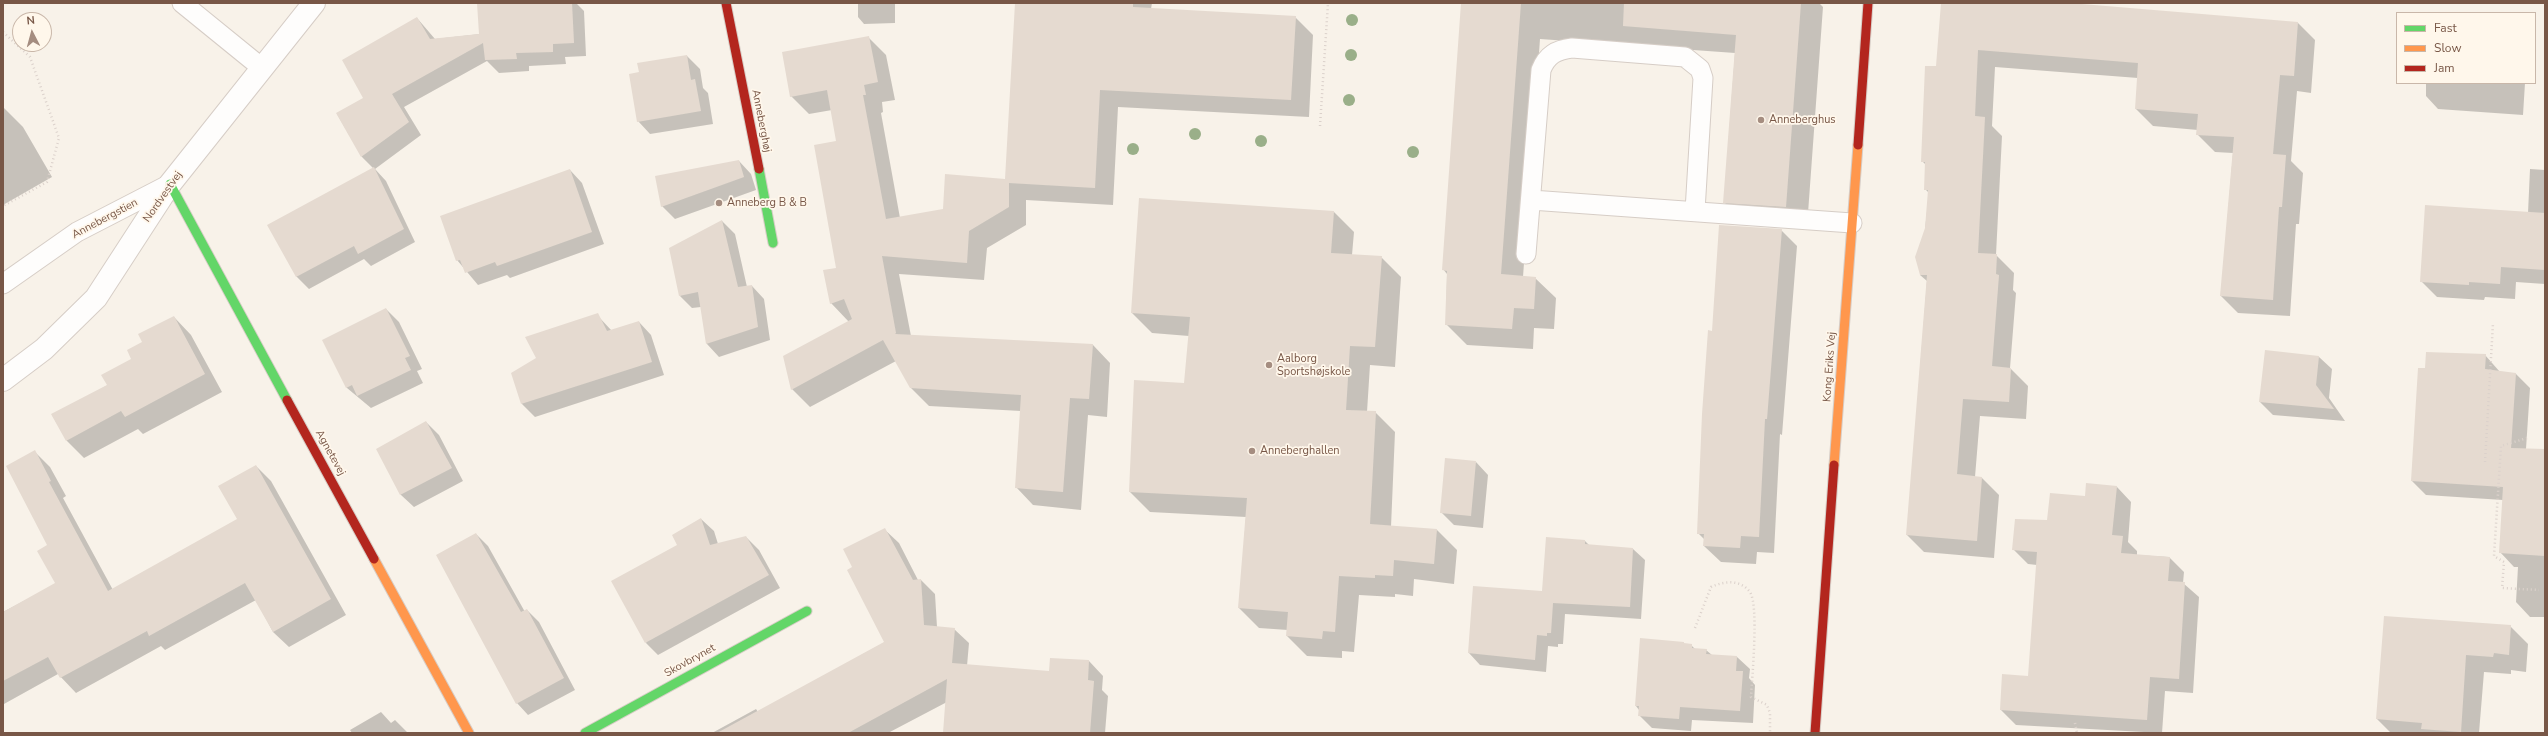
<!DOCTYPE html>
<meta charset="utf-8">
<style>
body{margin:0}
#map{position:relative;width:2548px;height:736px;overflow:hidden;background:#f8f2e9;font-family:"Nunito Sans",sans-serif}
canvas{display:block}
.frame{position:absolute;inset:0;border:4px solid #785747;pointer-events:none}
.legend{position:absolute;left:2396px;top:12px;width:140px;height:72px;box-sizing:border-box;background:#fff7eb;border:1px solid #c9b7a9;margin:0;padding:5px 7px;list-style:none;font-size:12px;color:#785747}
.legend li{display:flex;align-items:center;gap:8px;height:20px}
.legend b{width:20px;border:1px solid #c9b7a9}
.north{position:absolute;left:12px;top:12px;width:40px;height:40px;box-sizing:border-box;background:#fff7eb;border:1px solid #c9b7a9;border-radius:50%;rotate:354deg;font-size:11px;font-weight:700;line-height:16px;text-align:center;color:#785747}
.north::after{content:'';display:block;margin:auto;width:14px;height:18px;background:#a58d80;clip-path:polygon(50% 0,100% 100%,50% 72%,0 100%)}
</style>
<div id="map">
<canvas width="2548" height="736"></canvas>
<div class="frame"></div>
<ul class="legend">
<li><b style="height:5px;background:#63d668"></b>Fast</li>
<li><b style="height:5px;background:#ff974d"></b>Slow</li>
<li><b style="height:5px;background:#b3261e"></b>Jam</li>
</ul>
<div class="north">N</div>
</div>
<script>
const g = document.querySelector('canvas').getContext('2d');
g.lineJoin = 'round';
function fillPath(path, color) {
  g.fillStyle = color;
  g.fill(path, 'evenodd');
}
function stroke(path, color, width, dash) {
  g.strokeStyle = color;
  g.lineWidth = width;
  g.lineCap = dash ? 'butt' : 'round';
  g.setLineDash(dash || []);
  g.stroke(path);
}
function write(font, color, halo, rows, align = 'center') {
  g.font = font + ' "Nunito Sans",sans-serif';
  g.lineWidth = 3.5;
  g.setLineDash([]);
  g.textBaseline = 'middle';
  g.strokeStyle = halo;
  g.fillStyle = color;
  for (const [text, x, y, turn = 0] of rows) {
    g.save();
    g.translate(x, y);
    g.rotate((+turn || 0) * Math.PI / 180);
    g.textAlign = isNaN(turn) ? turn : align;
    if (halo) g.strokeText(text, 0, 0);
    g.fillText(text, 0, 0);
    g.restore();
  }
}
const shadow = new Path2D(`
 M478,3H576L584,11L586,56L565,57L566,64L529,66V71L499,73L487,61L404,107L421,135L375,169L386,181L415,242L371,266L364,259L309,289L296,276L374,169L362,157L337,114L365,98L417,18L435,39L480,34Z
 M858,3H895V23L864,24L858,17Z
 M1016,3H1152L1151,9L1295,17L1313,35L1309,117L1118,107L1113,205L1026,200V225L987,248L984,280L899,274L911,336L1093,345L1110,363L1107,417L1088,415L1081,510L1033,505L1016,487L1021,411L929,406L911,388L896,361L810,407L792,389L849,322L831,303L838,268L837,142L832,110L809,114L791,96L868,37L886,55L895,100L882,102L883,112L881,113L900,218L944,210L1006,180Z
 M1462,3H1819L1823,7L1807,227L1745,223L1724,202L1735,53L1540,39L1523,277L1535,278L1556,298L1554,329L1534,328L1533,349L1467,345L1446,324L1447,274L1443,269Z
 M1942,3H2058L2298,23L2315,40L2311,93L2297,91L2291,161L2303,173L2299,224H2296L2290,316L2238,313L2221,296L2233,153L2215,152L2197,134L2198,130L2153,126L2136,109L2138,78L1995,67L1992,126L2002,136L1996,255L2014,273L2013,290L2016,293L2010,368L2028,386L2026,419L1980,416L1975,477L1982,478L1999,495L1994,558L1924,552L1907,535L1927,281L1920,275L1929,193L1925,189L1926,165L1922,161L1937,67Z
 M687,56L700,69L703,88L708,93L713,124L650,134L638,121L640,73Z
 M2426,83H2525L2523,115L2438,109L2426,96Z
 M3,107L23,127L52,177L3,205Z
 M739,161L751,174L756,190L675,219L662,206Z
 M2530,169L2545,170V284L2516,282L2515,299L2485,297L2484,300L2437,297L2421,281L2528,213Z
 M570,170L582,183L604,244L510,278L507,275L478,285L457,260Z
 M1334,212L1354,232L1352,255L1381,257L1401,277L1395,367L1370,365L1367,412H1375L1395,432L1391,527L1437,530L1457,550L1454,584L1414,579L1413,596L1395,594V597L1359,595L1354,652L1342,651V658L1307,656L1287,636L1288,630L1259,628L1239,608L1246,517L1150,512L1130,492L1185,384L1189,336L1152,333L1132,313Z
 M722,221L735,234L747,287L752,286L764,299L770,340L719,357L707,344L701,307L692,308L680,296Z
 M1781,230L1797,246L1782,435L1780,434L1774,553L1757,552L1756,564L1721,562L1704,546L1705,540L1698,533L1712,332Z
 M386,309L399,322L422,369L417,371L423,383L371,408L347,388L324,340Z
 M597,315L612,331L639,322L651,335L664,375L535,417L522,404L512,373L537,359Z
 M174,317L191,335L222,392L143,434L138,429L84,458L67,441L52,415L108,385L133,359L144,342Z
 M2266,351L2319,357L2332,369L2329,398L2345,421L2273,415L2260,402Z
 M2485,355L2500,372L2516,374L2530,388L2526,449L2545,450V617H2530L2516,602L2518,567H2514L2500,552L2503,500L2426,495L2412,481L2426,369Z
 M426,422L439,435L463,481L414,507L401,495L378,449Z
 M35,452L50,467L66,496L63,498L113,590L238,520L256,466L271,481L346,615L289,647L273,632L256,600L165,650L161,646L76,693L58,674L4,704L3,612L56,584Z
 M1476,462L1488,475L1483,528L1454,525L1441,512Z
 M2117,487L2131,502L2128,542L2137,551V555L2169,557L2184,572L2183,583L2199,597L2193,693L2165,691L2162,733L2016,725L2001,710L2003,675L2029,677L2037,565L2028,564L2014,550L2048,521L2086,497Z
 M701,519L714,531L718,544L746,537L759,550L780,588L658,655L646,643L679,546L673,536Z
 M884,529L899,543L918,580H921L935,594L937,627L954,629L969,643L967,666L1050,672L1089,661L1103,676L1102,690L1108,696L1105,733H944L947,702L888,733H712L756,709L758,712L885,642L854,567Z
 M476,534L488,546L525,612L527,610L539,622L575,690L528,715L517,703Z
 M1585,541L1589,545L1633,549L1645,560L1641,619L1565,614L1563,644H1558V647L1548,646L1546,672L1480,665L1469,653L1543,592Z
 M2385,617L2510,626L2528,644L2526,672L2511,670V674L2484,672L2479,733H2391L2377,719Z
 M1685,645H1691L1695,649L1706,650L1712,655L1737,657L1750,669L1749,678L1755,685L1753,723L1692,720L1691,731L1652,728L1639,715V710L1636,706Z
 M381,712L391,723L395,720L408,733H352L350,730Z`);
const building = new Path2D(`
 M477,3H572L574,43L553,44V52L516,53L517,59L485,60L483,43L392,94L409,122L361,157L336,113L363,98L342,60L417,17L430,39L479,34Z
 M1015,3H1133V7L1296,16L1291,100L1100,90L1095,188L1009,183V207L969,231L967,263L882,256L896,333L895,334L1093,344L1089,399L1070,398L1063,492L1015,488L1021,395L910,388L883,340L791,390L783,356L852,319L844,299L830,304L823,270L836,268L814,145L836,141L827,90L790,97L782,52L869,36L878,82L864,85L866,95H863L886,219L943,209L945,174L1005,179Z
 M1461,3H1521L1501,274L1536,277L1534,309L1514,308L1512,329L1445,325L1447,271L1442,270Z
 M1624,3H1801L1786,207L1723,203L1736,35L1623,26Z
 M1941,3H2070L2298,22L2294,76L2280,75L2273,154L2286,155L2282,207H2279L2273,300L2220,296L2234,137L2196,135L2198,114L2135,109L2138,63L1978,50L1975,116L1985,117L1978,253L1997,254L1996,274L1999,275L1992,366L2011,368L2009,402L1963,399L1957,474L1982,477L1977,541L1906,535L1927,275H1920L1915,257L1925,228L1928,190H1924L1925,162H1921L1925,66H1936Z
 M687,55L691,80L695,79L701,111L637,122L629,74L639,72L637,63Z
 M739,160L744,177L661,207L655,176Z
 M374,167L404,229L358,254L354,246L296,277L267,225Z
 M570,169L592,232L497,266L495,262L465,273L460,260L456,261L440,216Z
 M1139,198L1334,211L1331,253L1382,256L1375,347L1350,346L1346,410L1376,411L1370,524L1437,529L1434,564L1394,560L1393,576L1375,575V578L1339,576L1335,632L1323,631L1322,639L1286,636L1288,612L1238,608L1247,498L1129,492L1134,380L1184,383L1190,317L1131,313Z
 M2425,205L2545,213V270L2501,267L2500,284L2469,282V285L2420,282Z
 M722,220L738,287L752,285L758,327L706,344L698,292L679,296L669,248Z
 M1719,225L1782,229L1767,419H1765L1759,537L1741,536L1740,548L1703,546L1704,534H1697L1702,414L1708,330L1712,331Z
 M386,308L410,356L405,358L411,370L357,396L352,385L346,388L322,340Z
 M598,313L607,331L639,321L652,362L521,404L511,373L536,358L525,337Z
 M174,316L205,374L125,417L121,411L66,441L51,414L107,385L101,375L131,359L127,350L142,342L138,334Z
 M2265,350L2319,356L2316,385L2334,409L2259,402Z
 M2426,352L2486,354L2485,369L2516,373L2511,448L2545,449V556L2499,553L2503,487L2411,481L2418,368H2425Z
 M426,421L452,468L400,495L376,449Z
 M35,450L51,481L49,482L108,591L237,519L218,486L256,465L331,599L273,632L245,583L149,636L147,631L60,678L48,657L3,681V612L55,583L37,551L47,545L6,466Z
 M1445,458L1476,461L1471,516L1440,513Z
 M2086,483L2117,486L2112,535L2123,536L2121,553L2170,557L2168,581L2185,582L2179,679L2150,677L2147,720L2000,710L2002,674L2028,676L2037,552L2012,550L2015,519L2047,520L2050,493L2085,496Z
 M701,518L710,545L746,536L769,575L645,643L611,581L677,545L672,535Z
 M885,528L913,580L921,579L924,625L955,628L952,663L1049,671L1050,658L1089,660L1088,680L1094,681L1090,733H943L947,679L848,733H717L884,642L847,570L852,567L843,549Z
 M476,533L521,612L527,609L564,678L516,704L436,555Z
 M1546,537L1585,540V544L1633,548L1630,607L1553,603L1551,633H1547V636L1537,635L1535,660L1468,653L1473,586L1542,591Z
 M2384,616L2511,625L2509,655L2494,653L2493,657L2466,655L2461,732L2421,729L2422,723L2376,719Z
 M1640,638L1684,642V643L1692,644V648L1707,649L1706,654L1737,656L1736,671H1743L1740,711L1680,707L1679,719L1638,716L1639,706H1635Z`);
const path = new Path2D(`
 M3,32L30,57L59,138L47,182L3,206
 M1320,126L1328,3
 M2527,438L2501,446L2494,556L2504,562L2502,588L2539,590
 M2485,462L2493,323
 M1695,628L1711,587C1724,581 1740,579 1750,592C1759,606 1752,678 1751,697L1767,705L1770,713V733
 M2075,723L2077,733`);
const lane = new Path2D(`
 M182,3L262,68
 M1531,200L1852,223
 M1526,254L1541,70C1547,55 1556,50 1572,48L1685,57L1700,69L1703,78L1695,211
 M3,284L77,232L170,184`);
const street = new Path2D(`
 M3,380L44,349L96,298L170,184L314,3`);
const fast = new Path2D(`
 M759,169L773,243
 M170,184L287,400
 M585,733L807,611`);
const slow = new Path2D(`
 M1834,465L1858,145
 M374,559L469,733`);
const jam = new Path2D(`
 M726,3L759,169
 M1858,145L1868,3
 M287,400L374,559
 M1815,733L1834,465`);
const trees = [
 [1352,20],
 [1351,55],
 [1349,100],
 [1195,134],
 [1261,141],
 [1133,149],
 [1413,152]
];
const markers = [
 [1761,120,4,"#a58d80"],
 [719,203,4,"#a58d80"],
 [1269,365,4,"#a58d80"],
 [1252,451,4,"#a58d80"]
];
const poiNames = [
 ["Anneberghus",1769,120],
 ["Anneberg B & B",727,203],
 ["Aalborg",1277,359],
 ["Sportshøjskole",1277,372],
 ["Anneberghallen",1260,451]
];
const streetNames = [
 ["Anneberghøj",761,121,79],
 ["Nordvestvej",163,197,-55],
 ["Annebergstien",105,219,-28],
 ["Kong Eriks Vej",1830,367,-86],
 ["Agnetevej",330,453,61],
 ["Skovbrynet",690,661,-29]
];
fillPath(shadow, '#0003');
fillPath(building, '#e5dad0');
stroke(lane, '#d6cdc6', 21);
stroke(street, '#d6cdc6', 24);
stroke(fast, '#d7cdc6', 11);
stroke(slow, '#d7cdc6', 11);
stroke(jam, '#d7cdc6', 11);
stroke(path, '#dbd1cb', 2.5, [1, 3]);
stroke(lane, '#fefdfc', 19);
stroke(street, '#fefdfc', 22);
stroke(fast, '#63d668', 9);
stroke(slow, '#ff974d', 9);
stroke(jam, '#b3261e', 9);
g.fillStyle = '#9aaf89';
for (const [x, y] of trees) {
  g.beginPath();
  g.arc(x, y, 6, 0, 2 * Math.PI);
  g.fill();
}
for (const [x, y, r, color] of markers) {
  const dot = new Path2D();
  dot.arc(x, y, r, 0, 2 * Math.PI);
  g.fillStyle = color;
  g.fill(dot);
  stroke(dot, '#fff7eb', 1.5);
}
write('11px', '#785747', '#fff7eb', poiNames, 'left');
write('11px', '#785747', '#fff7eb', streetNames);
</script>
